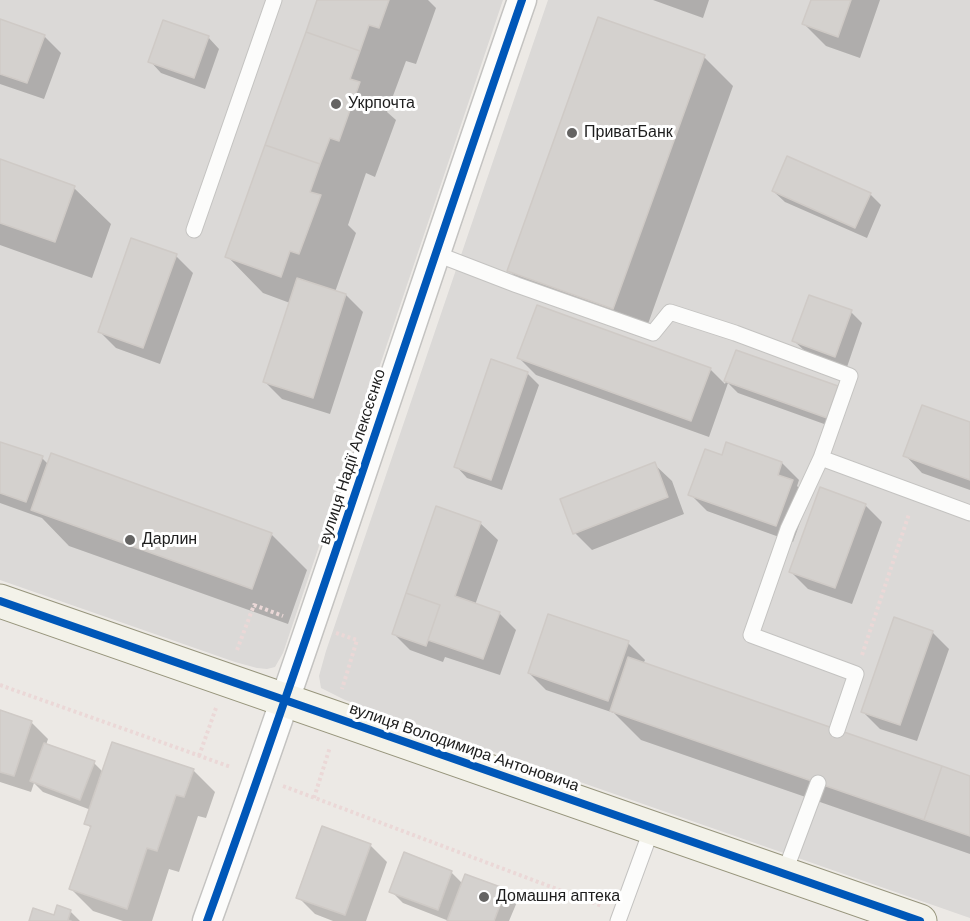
<!DOCTYPE html>
<meta charset="utf-8">
<style>
body{margin:0}
canvas{display:block;background:#ece9e5}
</style>
<canvas width="970" height="921"></canvas>
<script>
const g = document.querySelector('canvas').getContext('2d');
g.lineJoin = 'round';
function fillPath(path, color) {
  g.fillStyle = color;
  g.fill(path, 'evenodd');
}
function stroke(path, color, width, dash) {
  g.strokeStyle = color;
  g.lineWidth = width;
  g.lineCap = dash ? 'butt' : 'round';
  g.setLineDash(dash || []);
  g.stroke(path);
}
function write(font, color, halo, rows, align = 'center') {
  g.font = font + ' "DM Sans",sans-serif';
  g.lineWidth = 6;
  g.setLineDash([]);
  g.textBaseline = 'middle';
  g.strokeStyle = halo;
  g.fillStyle = color;
  for (const [text, x, y, turn = 0] of rows) {
    g.save();
    g.translate(x, y);
    g.rotate((+turn || 0) * Math.PI / 180);
    g.textAlign = isNaN(turn) ? turn : align;
    if (halo) g.strokeText(text, 0, 0);
    g.fillText(text, 0, 0);
    g.restore();
  }
}
const residential = new Path2D(`
 M0,0H503L283,653L275,667L267,669L257,668L235,662L0,580Z
 M548,0H970V918L345,700L321,688L319,676L326,651Z`);
const shadow = new Path2D(`
 M319,0H428L436,8L416,64L406,61L387,112L396,120L375,177L366,173L348,225L356,233L335,292L346,295L363,312L330,414L282,399L265,382L290,303L263,293L227,256Z
 M653,0H709L703,18Z
 M813,0H880L860,58L826,46L804,24Z
 M0,20L44,36L61,53L44,99L0,84Z
 M208,37L219,49L205,89L161,73L150,61Z
 M704,57L733,86L643,338L538,300L509,270Z
 M0,161L74,188L111,224L92,278L0,245Z
 M773,191L870,194L881,205L867,238L785,202Z
 M176,256L193,273L160,364L116,348L99,331Z
 M851,312L862,323L847,367L806,352L794,341Z
 M737,352L837,388L849,399L838,429L738,393L728,383L709,437L536,375L519,358L710,369L725,384Z
 M527,373L539,385L502,490L467,478L456,466Z
 M970,424V490L922,473L905,455Z
 M0,443L42,458L49,465L271,534L307,570L288,624L69,546L42,518L0,503Z
 M723,457L782,463L799,480L797,486L809,498L793,542L707,511L690,494Z
 M654,464L672,481L684,514L592,550L575,533Z
 M865,505L882,522L852,604L808,589L791,572Z
 M480,523L498,540L475,605L499,613L516,630L500,675L445,657L443,662L410,650L393,633Z
 M932,632L949,649L917,741L880,729L863,712Z
 M628,643L645,660L643,664L970,777V854L641,740L614,713L546,690L529,673Z
 M0,712L31,722L48,739L46,745L94,763L103,772L193,770L215,792L206,818L198,816L179,872L169,869L152,921H123L93,911L71,889L91,828L86,823L91,810L43,792L34,783L31,792L0,782Z
 M370,845L387,862L366,921H333L315,914L298,897Z
 M451,872L463,884L505,890L517,902L509,921H449L403,903L391,891Z
 M70,911L80,921H30L55,917Z`);
const building = new Path2D(`
 M317,0H389L379,28L369,25L360,51L306,32Z
 M811,0H851L838,37L802,24Z
 M598,17L705,55L613,309L507,271Z
 M0,19L45,35L27,83L0,74Z
 M163,20L209,36L194,78L148,62Z
 M306,32L360,51L350,79L360,82L339,141L330,138L320,164L265,145Z
 M265,145L320,164L310,192L321,195L299,254L290,251L281,277L225,257Z
 M787,156L871,193L855,228L772,191Z
 M0,159L75,186L55,242L0,223Z
 M131,238L177,254L143,348L98,332Z
 M297,278L346,294L313,398L263,382Z
 M809,295L852,310L835,357L792,341Z
 M537,305L711,368L691,421L517,358Z
 M736,350L838,386L827,418L724,381Z
 M491,359L528,372L491,480L454,467Z
 M922,405L970,422V480L903,456Z
 M0,442L43,456L26,502L0,493Z
 M726,442L782,462L778,475L793,480L776,526L688,495L705,449L722,455Z
 M51,453L272,533L252,589L31,510Z
 M655,462L668,497L573,534L560,499Z
 M820,487L866,504L835,588L789,572Z
 M436,506L481,522L455,596L500,612L483,659L428,640L440,605L406,593Z
 M406,593L440,605L426,646L392,634Z
 M548,614L629,641L608,701L528,673Z
 M894,617L933,631L900,725L861,712Z
 M628,657L942,766L924,820L610,711Z
 M0,710L32,721L14,776L0,772Z
 M112,742L194,769L184,797L176,795L157,851L147,848L127,909L69,889L91,826L84,824Z
 M44,743L95,761L80,800L30,781Z
 M942,766L970,776V836L924,820Z
 M322,826L371,844L345,915L296,898Z
 M404,852L452,871L438,910L389,892Z
 M465,874L506,889L494,921H447Z
 M57,905L71,910L68,920L71,921H29L33,908L54,915Z`);
const path = new Path2D(`
 M336,633L357,640L342,689
 M237,650L254,605L283,616
 M862,655L909,514
 M0,685L231,767
 M199,756L216,708
 M283,786L602,906
 M314,798L330,747`);
const lane = new Path2D(`
 M194,230L274,0
 M434,253L517,285L653,333L670,312L735,333L850,376L821,458L970,513
 M821,458L788,529L751,635L856,674L837,730
 M784,874L818,783
 M618,921L652,828`);
const street = new Path2D(`
 M207,921C317,616 416,307 522,0`);
const secondary = new Path2D(`
 M0,601L920,921`);
const cycleway = new Path2D(`
 M0,601L920,921
 M207,921C317,616 416,307 522,0`);
const markers = [
 [336,104,6,"#656463"],
 [572,133,6,"#656463"],
 [130,540,6,"#656463"],
 [484,897,6,"#656463"]
];
const poiNames = [
 ["Укрпочта",348,104],
 ["ПриватБанк",584,133],
 ["Дарлин",142,540],
 ["Домашня аптека",496,897]
];
const streetNames = [
 ["вулиця Надії Алексєєнко",353,457,-72],
 ["вулиця Володимира Антоновича",464,748,19]
];
fillPath(residential, '#dbd9d7');
fillPath(shadow, '#0003');
fillPath(building, '#d4d1ce');
stroke(building, '#cfcac6', 1.5);
stroke(lane, '#c4c3c1', 17);
stroke(street, '#c4c3c1', 31);
stroke(secondary, '#97957c', 35);
stroke(path, '#ebd8d7', 4, [3, 3]);
stroke(lane, '#fcfcfb', 15);
stroke(street, '#fcfcfb', 28);
stroke(secondary, '#f3f2e9', 33);
stroke(cycleway, '#0057b8', 8);
for (const [x, y, r, color] of markers) {
  const dot = new Path2D();
  dot.arc(x, y, r, 0, 2 * Math.PI);
  g.fillStyle = color;
  g.fill(dot);
  stroke(dot, '#fff', 2);
}
write('16px', '#1d1d1d', '#fff', poiNames, 'left');
write('16px', '#1d1d1d', '#fff', streetNames);
</script>
